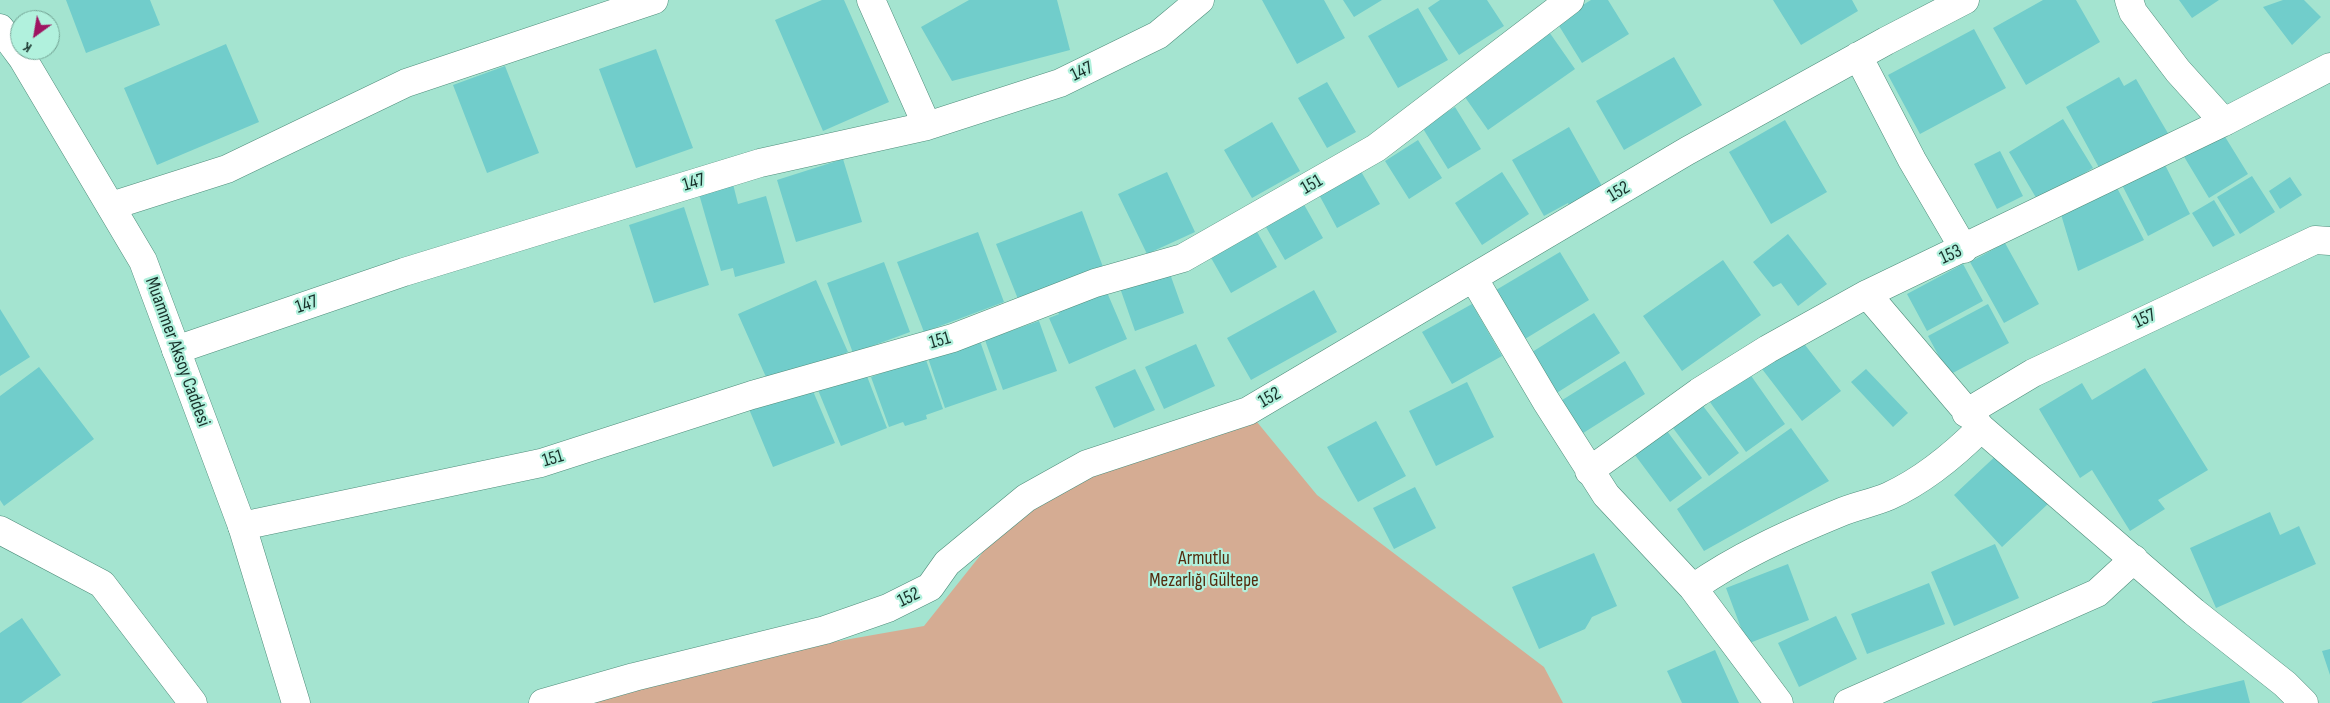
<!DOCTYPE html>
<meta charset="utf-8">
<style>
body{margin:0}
#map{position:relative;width:2330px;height:703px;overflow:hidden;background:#a4e4d0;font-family:"Sofia Sans Condensed",sans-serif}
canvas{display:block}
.north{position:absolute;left:10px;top:10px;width:50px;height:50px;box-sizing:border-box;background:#b1f1dd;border:1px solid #74a596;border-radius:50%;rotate:212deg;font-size:14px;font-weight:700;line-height:20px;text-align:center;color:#18322b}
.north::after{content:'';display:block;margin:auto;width:18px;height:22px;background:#9f1461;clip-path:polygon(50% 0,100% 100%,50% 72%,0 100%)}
</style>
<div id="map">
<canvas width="2330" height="703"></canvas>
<div class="north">K</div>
</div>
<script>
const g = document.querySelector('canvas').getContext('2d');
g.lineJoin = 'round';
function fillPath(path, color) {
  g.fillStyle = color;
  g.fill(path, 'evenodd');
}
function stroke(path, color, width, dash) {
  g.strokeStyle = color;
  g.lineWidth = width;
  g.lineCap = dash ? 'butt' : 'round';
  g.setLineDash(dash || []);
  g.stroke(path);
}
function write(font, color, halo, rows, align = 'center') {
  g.font = font + ' "Sofia Sans Condensed",sans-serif';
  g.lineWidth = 4.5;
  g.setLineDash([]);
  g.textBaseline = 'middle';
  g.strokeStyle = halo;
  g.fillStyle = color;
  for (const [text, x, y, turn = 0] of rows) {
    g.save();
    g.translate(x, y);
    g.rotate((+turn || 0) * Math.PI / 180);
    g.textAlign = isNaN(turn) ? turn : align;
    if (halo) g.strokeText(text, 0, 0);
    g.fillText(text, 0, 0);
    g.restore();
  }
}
const green = new Path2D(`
 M1248,411L1317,495L1544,667L1563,703H581L634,677L924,626L1026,498Z`);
const building = new Path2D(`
 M66,0H150L160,25L86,53Z
 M822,0H844L889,102L823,131L775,20Z
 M969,0H1057L1070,50L952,81L921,27Z
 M1262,0H1324L1345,38L1297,64Z
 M1343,0H1382L1354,17Z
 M1440,0H1487L1504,26L1459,55L1428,8Z
 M1591,0H1608L1629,34L1582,63L1556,21Z
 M1773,0H1852L1858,11L1801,45Z
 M2043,0H2076L2100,42L2026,85L1993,28Z
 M2179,0H2219L2192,18Z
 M2283,0H2304L2321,17L2292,45L2263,7Z
 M1418,8L1448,60L1398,88L1368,36Z
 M1547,29L1575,69L1488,130L1460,90Z
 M1974,29L2006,88L1920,134L1888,75Z
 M226,44L259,122L157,165L124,88Z
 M656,49L693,148L636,168L599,69Z
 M1674,57L1702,105L1624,150L1596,101Z
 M505,66L539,153L487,173L453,85Z
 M2119,77L2124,86L2136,79L2169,135L2102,173L2066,107Z
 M1327,82L1356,132L1327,148L1298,98Z
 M1455,107L1481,149L1448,169L1422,127Z
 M2063,119L2093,168L2038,201L2009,152Z
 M1785,120L1827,192L1771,224L1729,152Z
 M1272,122L1300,171L1252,198L1224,150Z
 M1569,127L1602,186L1572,210L1568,203L1544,216L1512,160Z
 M2219,127L2248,174L2209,198L2180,150Z
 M1418,140L1442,178L1409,199L1385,161Z
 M2000,151L2023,196L1997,209L1974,164Z
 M843,159L862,222L796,242L777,180Z
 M2163,161L2190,214L2148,236L2121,183Z
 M1359,168L1380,204L1337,228L1317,191Z
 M1167,172L1195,232L1147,254L1118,194Z
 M1502,172L1529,214L1482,245L1455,203Z
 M2252,176L2275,212L2240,234L2217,197Z
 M2290,177L2302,195L2280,209L2269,191Z
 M2114,182L2144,240L2078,271L2060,211Z
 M733,184L738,204L766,196L785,263L735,277L733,268L721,271L699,194Z
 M2214,200L2235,235L2213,247L2192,213Z
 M1302,201L1323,238L1285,260L1263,222Z
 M684,207L709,285L654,303L629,225Z
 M1082,211L1103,267L1018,299L996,244Z
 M1256,230L1277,267L1231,293L1210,256Z
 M978,232L1004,302L924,332L897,262Z
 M1788,234L1827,284L1798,306L1781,283L1773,287L1753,262Z
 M2005,243L2039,304L2004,323L1970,262Z
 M1560,252L1589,300L1520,342L1491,293Z
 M1723,260L1761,315L1682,371L1643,316Z
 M884,262L910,332L853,353L827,283Z
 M1963,264L1983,301L1927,331L1907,294Z
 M1169,271L1184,313L1135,331L1120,288Z
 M816,280L848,352L770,386L738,314Z
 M1106,290L1127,339L1069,364L1049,318L1059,314L1056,305Z
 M1314,290L1337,332L1251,380L1227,338Z
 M1472,304L1502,356L1452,384L1422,332Z
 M1988,304L2009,343L1949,375L1928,336Z
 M0,309L30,357L0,376Z
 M1594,313L1620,353L1555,394L1529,354Z
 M1039,321L1057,371L1003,390L985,340Z
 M1798,336L1841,391L1802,421L1759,365Z
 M980,341L997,390L945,408L928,358Z
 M1196,344L1215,386L1164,409L1145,367Z
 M925,357L943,409L926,415L927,419L905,426L903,422L889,427L871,377Z
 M1625,361L1645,394L1580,435L1559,402Z
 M39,367L94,439L4,506L0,500V396Z
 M2145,368L2208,470L2158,500L2165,509L2130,531L2092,470L2080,478L2039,409L2082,383L2092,400Z
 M1135,369L1155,410L1114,428L1095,387Z
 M1866,369L1908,413L1893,427L1851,382Z
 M1747,370L1785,424L1746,452L1707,398Z
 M865,371L887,428L841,446L818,390Z
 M1467,382L1494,437L1436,466L1409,411Z
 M810,384L835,443L773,467L749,409Z
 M1703,406L1739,453L1709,476L1673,428Z
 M1376,421L1406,476L1358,502L1327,447Z
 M1791,428L1829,481L1704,551L1677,509Z
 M1667,431L1702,478L1670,502L1635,455Z
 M2001,451L2049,503L2002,547L1954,495Z
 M1415,487L1436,528L1394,549L1373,508Z
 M2270,512L2280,535L2299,526L2316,564L2216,608L2190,548Z
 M1995,544L2019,598L1954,626L1931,572Z
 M1594,553L1617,606L1592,617L1585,629L1539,649L1512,587Z
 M1788,564L1809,620L1747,644L1726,588Z
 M1929,583L1945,624L1867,654L1851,614Z
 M1836,616L1857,659L1799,687L1778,643Z
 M22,618L61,675L21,703H0V633Z
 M2330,649V675L2322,651Z
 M1715,650L1739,703H1682L1667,671Z
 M2244,680L2250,703H2152V702Z`);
const minor = new Path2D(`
 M871,0L927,126
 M2129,0L2133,12L2178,71L2224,122
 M1858,56L1912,160L1964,249
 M111,206L227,169L406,83L654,0
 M1474,279L1546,401L1606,495L1693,588L1779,703
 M1867,294L1981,428L2194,612L2285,684L2304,703
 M176,350L404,272L760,163L927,126L1060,83L1158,35L1200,0
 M1966,413L2033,373L2315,240L2330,241
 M1589,471L1699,392L1768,349L1867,294L2224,122L2330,67
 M242,526L541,463L752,395L953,338L1095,283L1183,258L1376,148L1570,0
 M0,530L102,584L193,703
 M1693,588C1737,557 1788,534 1839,513C1855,506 1873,503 1889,496C1924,480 1954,455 1981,428
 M543,703L634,677L825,630L888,608L930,587L947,563L1026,498L1087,464L1248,411L1687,151L1886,41L1965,0
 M1848,703L2097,593L2134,559`);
const tertiary = new Path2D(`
 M0,28L23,59L143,261L242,526L296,703`);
const streetNames = [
 ["147",1082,72,-26],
 ["147",694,183,-17],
 ["151",1312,185,-30],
 ["152",1619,192,-31],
 ["153",1951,255,-25],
 ["147",307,305,-19],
 ["157",2145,319,-25],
 ["151",940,341,-16],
 ["Muammer Aksoy Caddesi",177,352,70],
 ["152",1270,398,-30],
 ["151",553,459,-17],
 ["152",909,598,-26]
];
const parkNames = [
 ["Armutlu",1204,559],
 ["Mezarlığı Gültepe",1204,581]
];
fillPath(green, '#d5ac93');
fillPath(building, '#71cdcb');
stroke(minor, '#4f8d7b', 29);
stroke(tertiary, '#4f8d7b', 29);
stroke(minor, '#fff', 28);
stroke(tertiary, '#fff', 28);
write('19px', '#18322b', '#b1f1dd', streetNames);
write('19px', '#532b0e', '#b1f1dd', parkNames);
</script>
